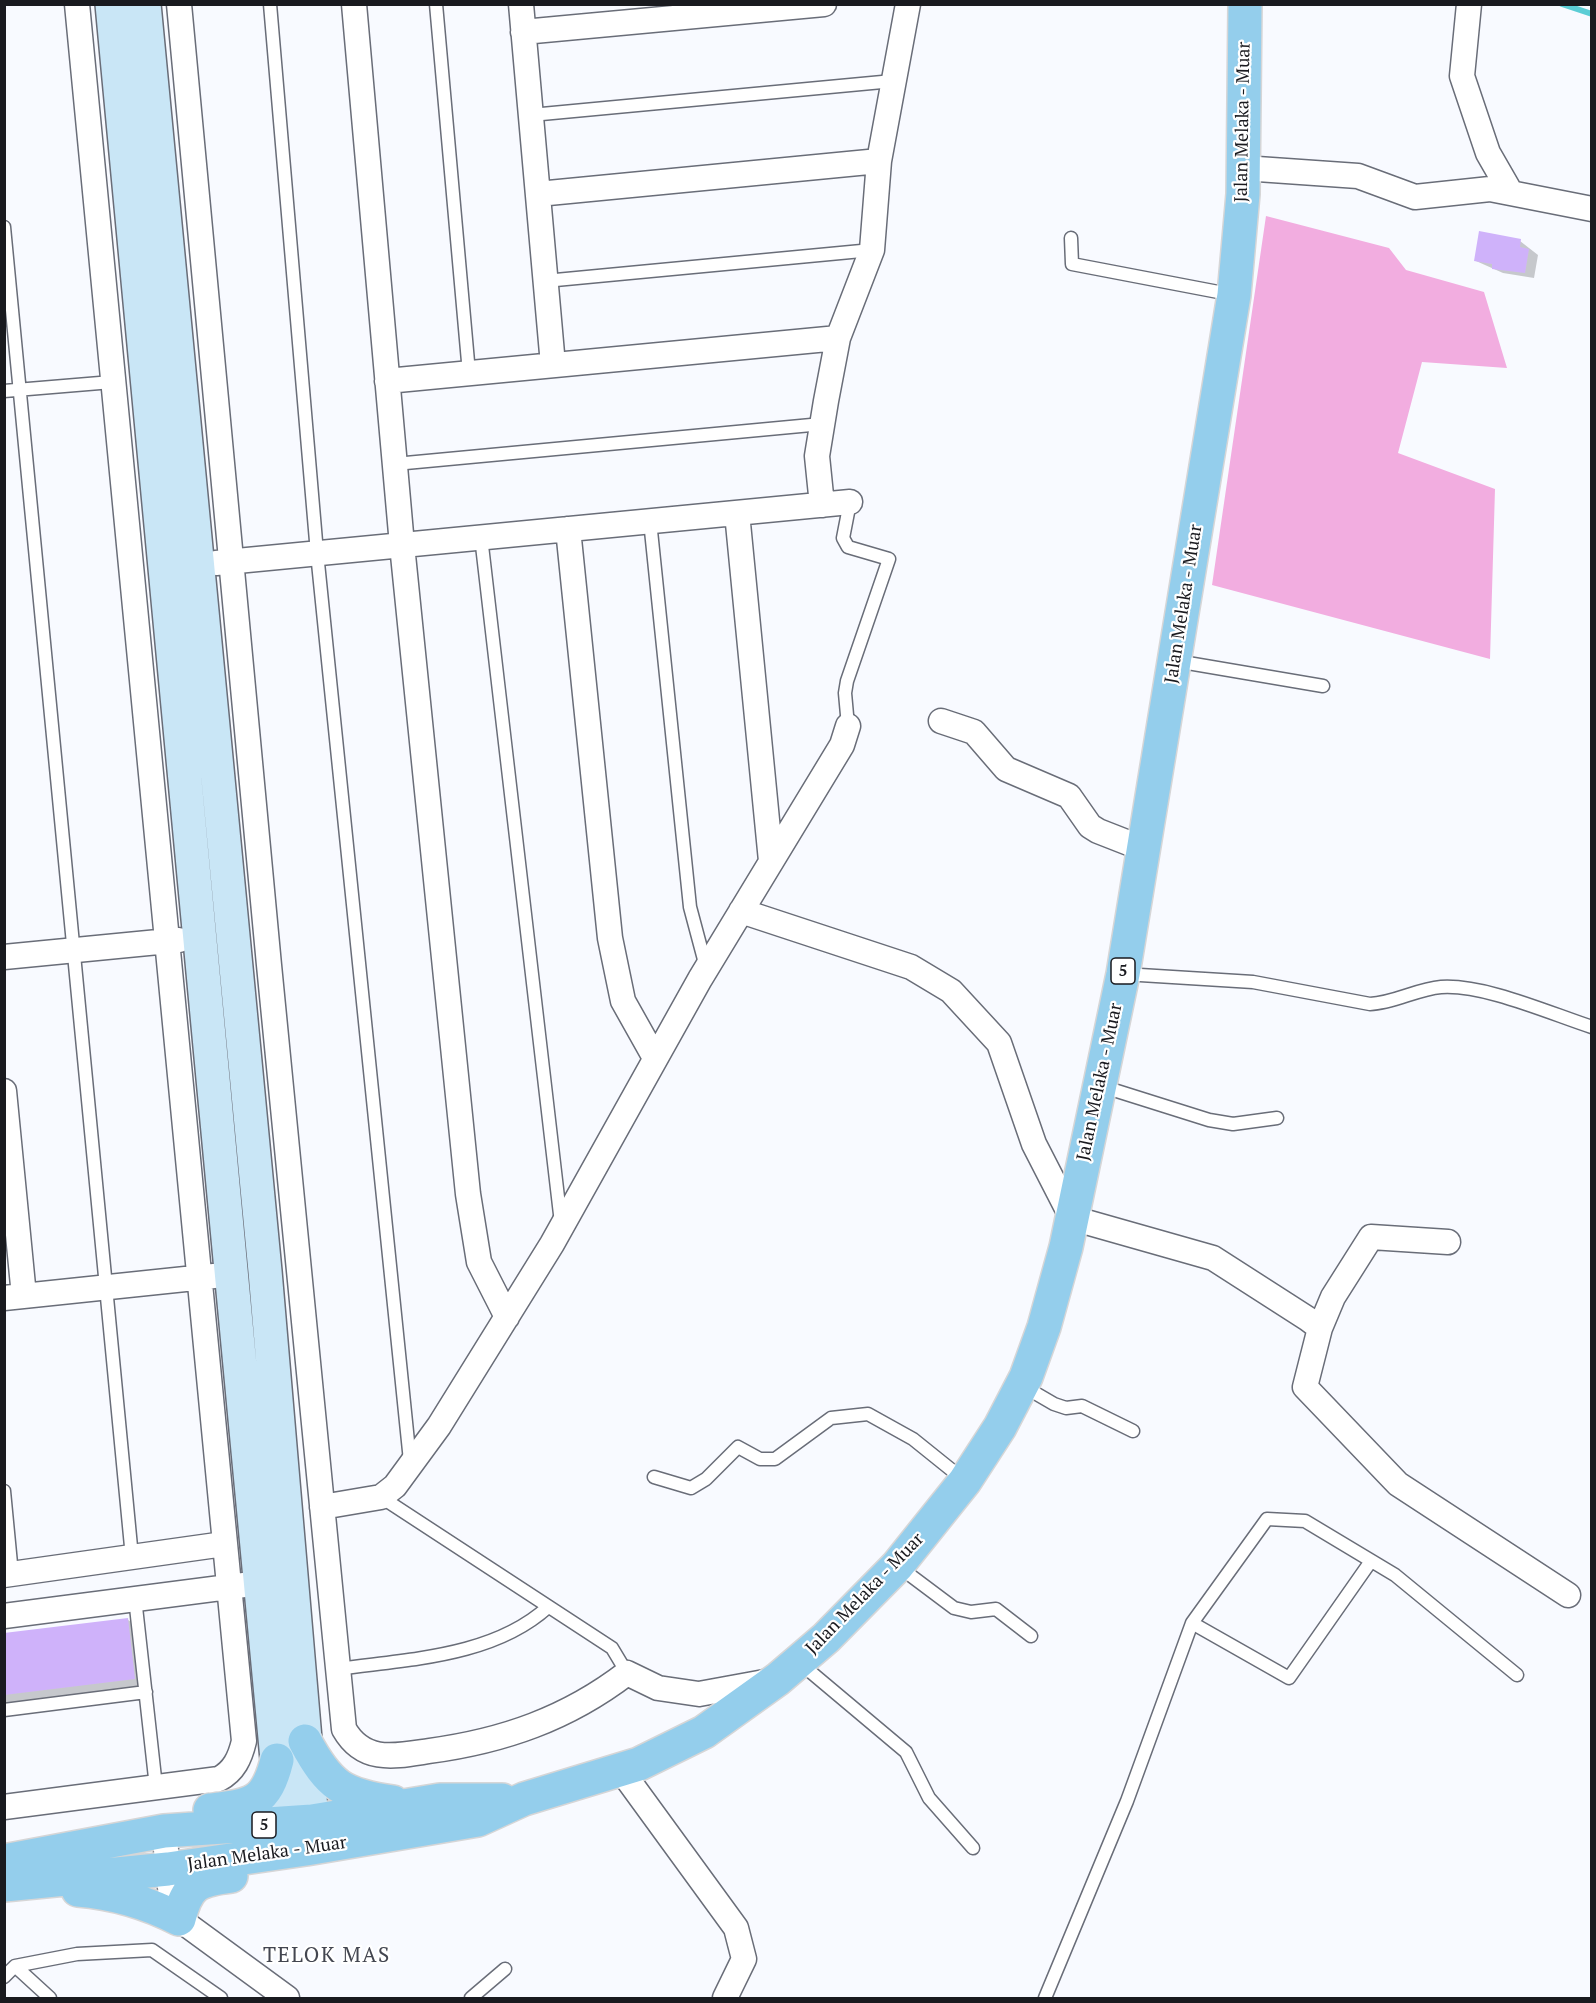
<!DOCTYPE html>
<style>
body{margin:0}
#map{position:relative;width:1596px;height:2003px;overflow:hidden;background:#f8faff;font-family:"PT Serif",serif}
canvas{display:block}
.frame{position:absolute;inset:0;border:6px solid #191a1f;pointer-events:none}
</style>
<div id="map">
<canvas width="1596" height="2003"></canvas>
<div class="frame"></div>
</div>
<script>
const g = document.querySelector('canvas').getContext('2d');
g.lineJoin = 'round';
function fillPath(path, color) {
  g.fillStyle = color;
  g.fill(path, 'evenodd');
}
function stroke(path, color, width, dash) {
  g.strokeStyle = color;
  g.lineWidth = width;
  g.lineCap = dash ? 'butt' : 'round';
  g.setLineDash(dash || []);
  g.stroke(path);
}
function write(font, color, halo, rows, align = 'center') {
  g.font = font + ' "PT Serif",serif';
  g.lineWidth = 4.5;
  g.setLineDash([]);
  g.textBaseline = 'middle';
  g.strokeStyle = halo;
  g.fillStyle = color;
  for (const [text, x, y, turn = 0] of rows) {
    g.save();
    g.translate(x, y);
    g.rotate((+turn || 0) * Math.PI / 180);
    g.textAlign = isNaN(turn) ? turn : align;
    if (halo) g.strokeText(text, 0, 0);
    g.fillText(text, 0, 0);
    g.restore();
  }
}
const green = new Path2D(`
 M1266,216L1389,248L1406,270L1484,292L1507,368L1422,362L1398,453L1495,489L1490,659L1212,585Z`);
const shadow = new Path2D(`
 M1520,241L1538,255L1534,278L1503,273L1476,261Z
 M128,1620L142,1628L148,1687L4,1704V1635Z`);
const stream = new Path2D(`
 M1562,4L1592,14`);
const building = new Path2D(`
 M1479,231L1521,239L1520,247L1529,249L1525,273L1492,269V264L1474,261Z
 M128,1618L135,1679L4,1695V1633Z`);
const lane = new Path2D(`
 M270,4L317,553L410,1461
 M436,4L469,373
 M531,115L893,81
 M4,227L132,1557
 M1071,238L1072,264L1234,295
 M545,281L872,250
 M4,391L112,382
 M395,464L822,424
 M650,521L690,907L706,967
 M481,537L561,1223
 M1176,661L1323,686
 M848,726L845,693L847,681L889,559L848,547L843,538L850,502
 M1124,974L1253,982L1370,1004C1394,1003 1417,989 1441,987C1484,984 1549,1013 1592,1027
 M1101,1086L1209,1120L1233,1124L1277,1118
 M1023,1386L1054,1404L1066,1408L1082,1406L1133,1431
 M654,1477L691,1488L706,1479L738,1447L760,1459H775L831,1418L868,1414L913,1439L964,1480
 M4,1491L12,1574
 M381,1497L612,1648L627,1673
 M898,1566L954,1608L971,1612L996,1609L1031,1636
 M135,1598L156,1787
 M1192,1623L1289,1678L1371,1561
 M800,1663L906,1752L929,1798L973,1848
 M338,1669C408,1659 493,1657 548,1607
 M4,1710L146,1692
 M15,1966L50,1998
 M4,1977L15,1966L77,1954L152,1950L221,1998
 M471,1998L505,1969
 M1045,1998L1127,1801L1192,1623L1267,1519L1305,1521L1395,1575L1517,1675`);
const street = new Path2D(`
 M179,4L269,965L344,1729C364,1764 396,1756 429,1751C503,1741 567,1719 627,1673L658,1688L699,1694L770,1681
 M354,4L402,545L468,1194L479,1262L507,1317
 M521,4L553,365
 M1469,4L1462,76L1488,153L1511,193
 M523,32L824,4
 M1243,168L1358,176L1415,197L1490,189L1592,209
 M538,194L879,161
 M387,381L838,338
 M822,505L817,456L826,401L838,338L872,250L879,161L908,4
 M737,513L771,861
 M568,529L610,938L623,1001L655,1058
 M216,563L850,502
 M941,721L974,732L1006,769L1069,796L1090,826L1098,831L1144,849
 M741,911L911,967L951,991L999,1043L1034,1144L1072,1218L1213,1258L1308,1319L1320,1328L1305,1387L1398,1484L1568,1595
 M4,957L179,940
 M4,1091L24,1296
 M4,1298L214,1276
 M1320,1328L1333,1297L1371,1237L1448,1242
 M322,1507L381,1497L395,1486L439,1426L552,1244L700,979L842,745L848,726
 M4,1575L224,1544
 M4,1616L244,1585
 M623,1773L736,1928L744,1959L725,1998
 M4,1807L219,1779C234,1771 240,1758 244,1741L77,4
 M164,1831L171,1897L179,1919L287,1998`);
const secondary = new Path2D(`
 M112,4L283,1823L301,1844
 M144,4L265,1271L312,1821L306,1848`);
const primary = new Path2D(`
 M305,1741C329,1786 343,1795 393,1802
 M210,1810C252,1805 266,1804 277,1760
 M4,1861L164,1831L312,1821L440,1800H502
 M4,1885L168,1869L306,1849L478,1820L524,1799L639,1764L704,1732L778,1679L826,1638L897,1566L965,1481L1000,1427L1026,1377L1044,1327L1066,1247L1123,974L1234,295L1243,194L1245,4
 M78,1890C115,1893 146,1902 179,1919C187,1885 197,1880 231,1876`);
const shields = [
 [1123,971,24],
 [264,1825,24]
];
const shieldNames = [
 ["5",1123,971],
 ["5",264,1825]
];
const streetNames = [
 ["Jalan Melaka - Muar",1243,122,-89],
 ["Jalan Melaka - Muar",1184,604,-81],
 ["Jalan Melaka - Muar",1100,1082,-78],
 ["Jalan Melaka - Muar",865,1594,-46],
 ["Jalan Melaka - Muar",267,1854,-8]
];
const quarterNames = [
 ["TELOK MAS",327,1956]
];
fillPath(green, '#f2ade0');
fillPath(shadow, '#0003');
stroke(stream, '#5bcdd5', 6);
fillPath(building, '#cfb2fa');
stroke(lane, '#696d78', 15);
stroke(street, '#696d78', 27);
stroke(secondary, '#696d78', 36);
stroke(primary, '#d6d6d7', 36);
stroke(lane, '#fff', 12);
stroke(street, '#fff', 24);
stroke(secondary, '#c9e6f6', 33);
stroke(primary, '#94ceec', 33);
for (const [x, y, w] of shields) {
  const box = new Path2D();
  box.roundRect(x - w / 2, y - 13, w, 26, 4.5);
  g.fillStyle = '#fff';
  g.fill(box);
  stroke(box, '#191a1f', 1.5);
}
write('bold 16px', '#191a1f', null, shieldNames);
write('18px', '#191a1f', '#fff', streetNames);
g.letterSpacing = '1.5px';
write('21px', '#434650', '#fff', quarterNames);
g.letterSpacing = '0px';
</script>
